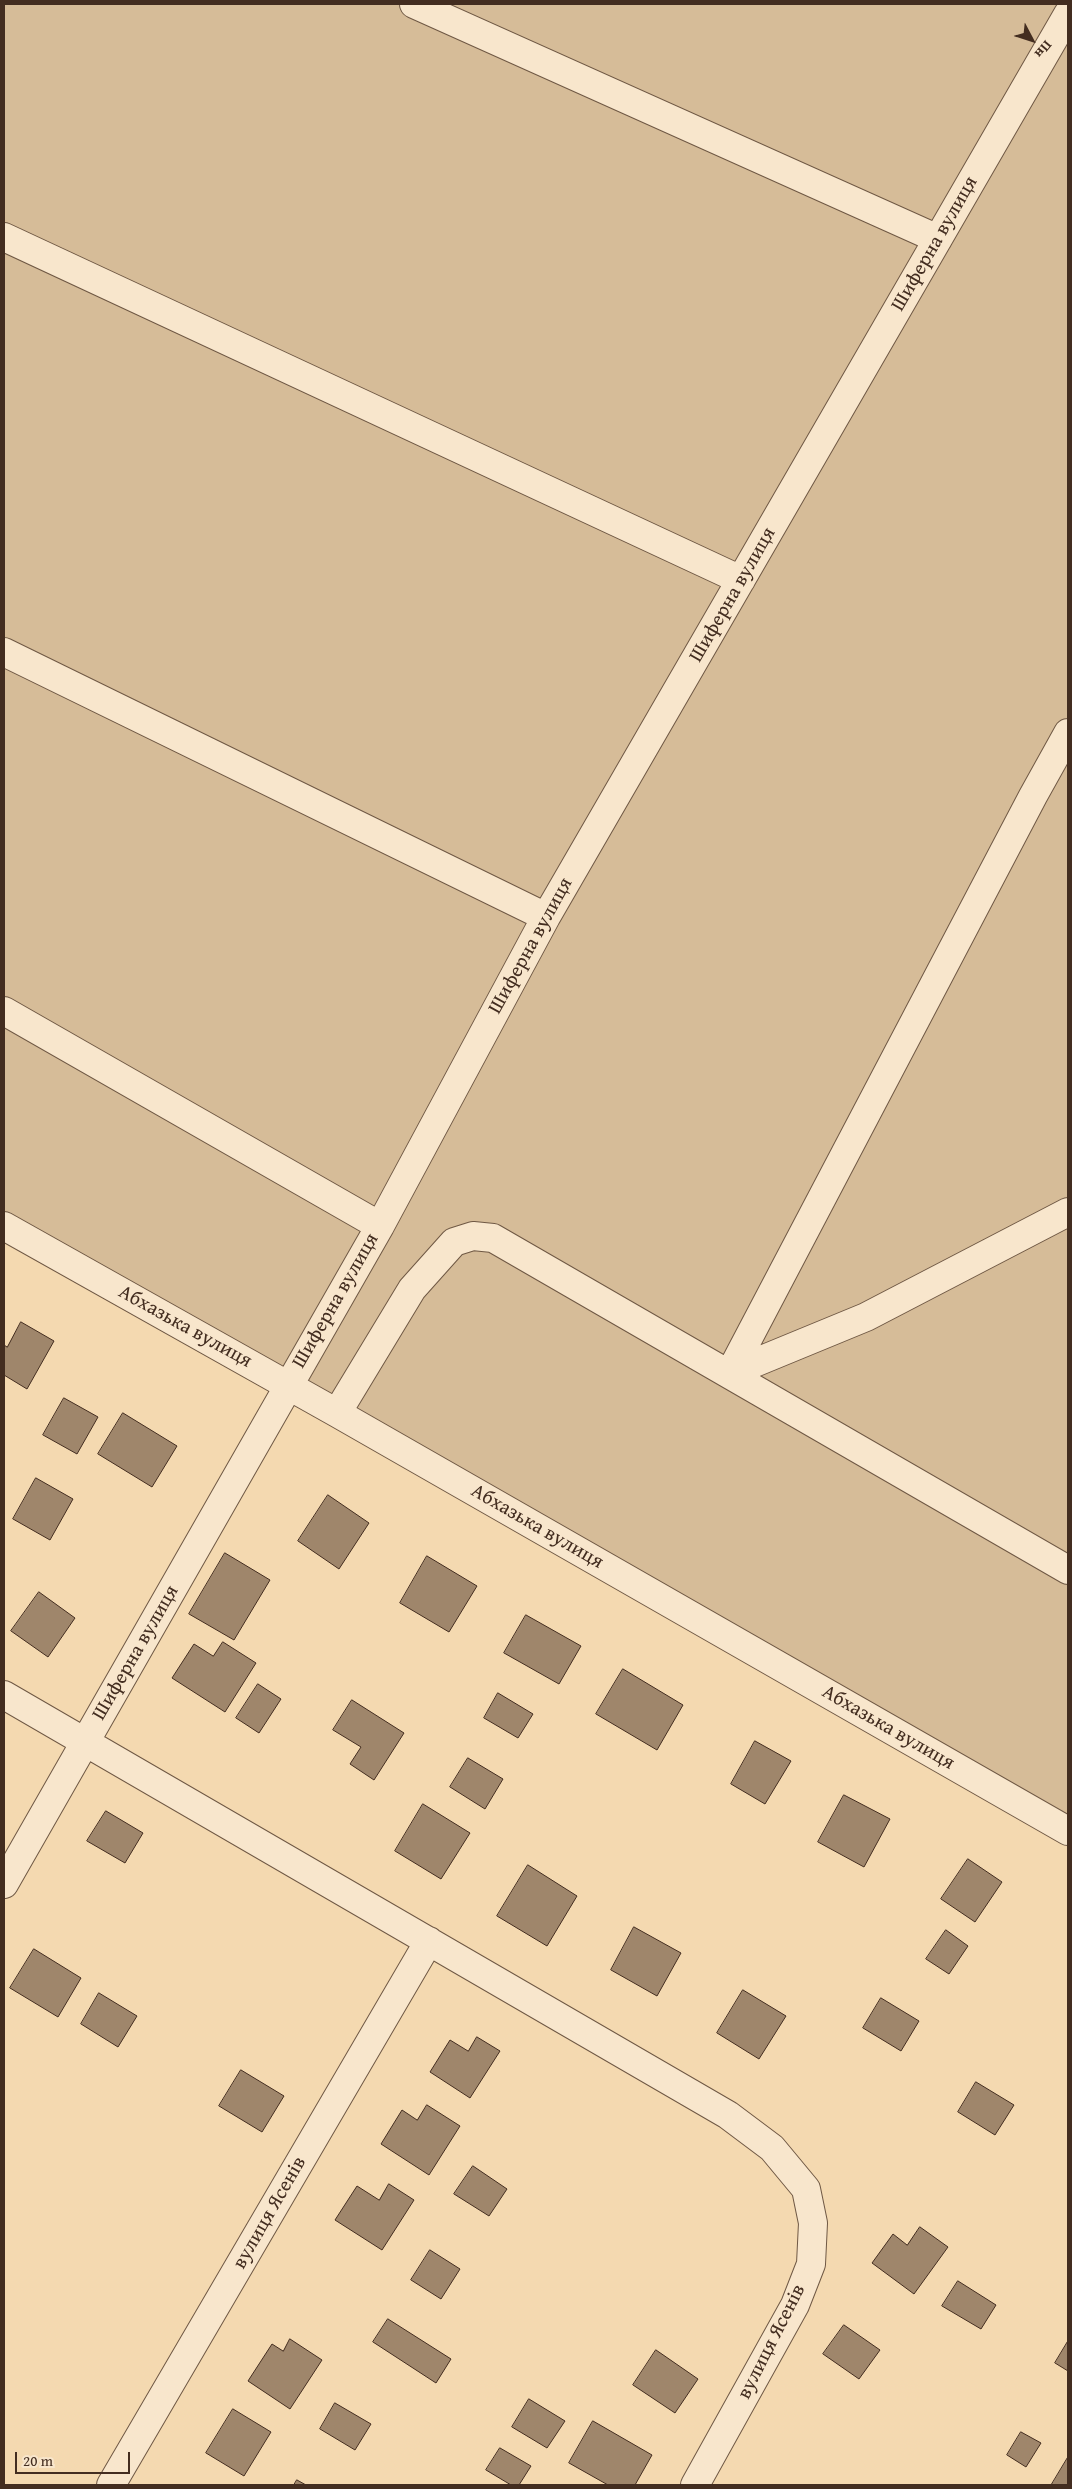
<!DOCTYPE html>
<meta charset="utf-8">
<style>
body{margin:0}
#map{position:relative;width:1072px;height:2489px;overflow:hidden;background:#f4d9b0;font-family:"Gentium Book Plus",serif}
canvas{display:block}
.frame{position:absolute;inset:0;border:5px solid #432d20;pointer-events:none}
.north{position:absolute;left:1007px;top:15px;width:50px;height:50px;-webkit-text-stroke:4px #f8e6cc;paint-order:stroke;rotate:130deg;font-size:14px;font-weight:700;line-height:20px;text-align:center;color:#432d20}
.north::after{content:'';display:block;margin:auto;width:18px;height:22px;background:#432d20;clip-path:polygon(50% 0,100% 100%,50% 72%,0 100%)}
.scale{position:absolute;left:15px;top:2452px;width:115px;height:22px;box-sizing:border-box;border:2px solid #432d20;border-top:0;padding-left:6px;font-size:15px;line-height:18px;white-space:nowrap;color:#432d20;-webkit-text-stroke:4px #f8e6cc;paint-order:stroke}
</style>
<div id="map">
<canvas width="1072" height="2489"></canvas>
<div class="frame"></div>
<div class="north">Пн</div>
<div class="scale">20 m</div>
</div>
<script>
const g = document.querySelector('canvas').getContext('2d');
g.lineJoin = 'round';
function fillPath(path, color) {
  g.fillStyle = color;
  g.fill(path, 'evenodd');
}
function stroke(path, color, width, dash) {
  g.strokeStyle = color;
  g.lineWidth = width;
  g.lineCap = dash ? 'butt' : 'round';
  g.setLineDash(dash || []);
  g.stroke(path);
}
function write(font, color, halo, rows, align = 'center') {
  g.font = font + ' "Gentium Book Plus",serif';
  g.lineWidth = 4;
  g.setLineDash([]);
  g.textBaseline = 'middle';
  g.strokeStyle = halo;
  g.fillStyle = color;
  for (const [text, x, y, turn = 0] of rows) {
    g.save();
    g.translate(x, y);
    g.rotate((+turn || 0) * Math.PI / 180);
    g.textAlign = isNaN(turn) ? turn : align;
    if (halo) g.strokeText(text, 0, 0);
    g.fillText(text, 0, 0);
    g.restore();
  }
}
const green = new Path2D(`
 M4,4H1068V1831L4,1226Z`);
const building = new Path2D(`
 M21,1322L54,1341L27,1389L4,1375V1345L7,1347Z
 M64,1398L98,1417L77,1454L43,1435Z
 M123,1413L177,1446L152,1487L98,1454Z
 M36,1478L73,1499L50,1540L13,1519Z
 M328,1495L369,1523L339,1569L298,1541Z
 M225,1553L270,1580L234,1640L189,1614Z
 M427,1556L477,1586L449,1632L400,1603Z
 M39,1592L75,1618L48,1657L11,1631Z
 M526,1615L581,1646L559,1684L504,1653Z
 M223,1642L256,1663L225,1712L172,1678L194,1644L213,1656Z
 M623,1669L683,1705L657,1750L596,1714Z
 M258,1684L281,1699L259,1733L236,1718Z
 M498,1693L533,1714L518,1738L484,1718Z
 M352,1700L404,1733L374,1780L350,1764L361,1747L333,1730Z
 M755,1741L791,1761L765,1804L731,1784Z
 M468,1758L503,1779L485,1809L450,1787Z
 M844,1795L890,1819L864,1867L818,1842Z
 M423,1804L470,1833L441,1879L395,1851Z
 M106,1811L143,1833L125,1863L87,1841Z
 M968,1859L1002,1882L975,1922L941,1899Z
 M528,1865L577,1896L547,1946L497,1916Z
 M634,1927L681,1953L657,1996L611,1970Z
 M946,1930L968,1946L949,1974L926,1959Z
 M34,1949L81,1978L58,2017L10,1988Z
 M743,1990L786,2016L759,2059L717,2033Z
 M99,1993L137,2016L118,2047L81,2024Z
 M881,1998L919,2021L901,2051L863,2028Z
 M477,2037L500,2051L470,2098L430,2072L450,2040L468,2051Z
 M241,2070L284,2096L262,2132L219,2106Z
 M976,2082L1014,2105L995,2135L958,2112Z
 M427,2105L460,2126L429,2175L381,2144L402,2110L417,2120Z
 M473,2166L507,2189L489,2216L454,2194Z
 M389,2184L414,2200L382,2250L335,2220L357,2186L379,2200Z
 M920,2227L948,2247L914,2294L872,2263L893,2234L907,2245Z
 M430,2250L460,2269L441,2299L411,2280Z
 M958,2281L996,2305L981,2329L942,2306Z
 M388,2319L451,2359L436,2383L373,2342Z
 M844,2325L880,2350L859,2379L823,2354Z
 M290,2339L322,2360L290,2409L248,2381L272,2344L283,2351Z
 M1068,2341V2371L1055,2363Z
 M656,2350L698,2379L675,2413L633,2385Z
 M529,2399L565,2421L547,2448L512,2427Z
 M335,2403L371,2424L355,2450L320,2429Z
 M233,2409L271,2432L244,2476L206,2453Z
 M593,2421L652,2455L635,2485H608L569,2463Z
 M1021,2432L1041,2443L1026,2467L1007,2455Z
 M500,2448L531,2466L519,2485H511L486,2470Z
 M1068,2457V2485H1054L1052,2484Z
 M297,2480L306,2485H294Z`);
const minor = new Path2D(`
 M414,4L938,239
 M4,237L741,580
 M4,652L546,917
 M4,1011L380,1226
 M4,1226L337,1413L1068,1831
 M730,1373L1033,796L1068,733
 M730,1373L866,1317L1068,1212
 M337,1413L412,1289L454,1242L473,1236L493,1238L1068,1570
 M4,1695L728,2115L772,2148L806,2189L813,2223L811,2264L795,2305L695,2485
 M4,1884L380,1226L546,917L1068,14
 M111,2485L429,1941`);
const streetNames = [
 ["Шиферна вулиця",935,244,-60],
 ["Шиферна вулиця",733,595,-60],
 ["Шиферна вулиця",531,946,-61],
 ["Шиферна вулиця",336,1301,-60],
 ["Абхазька вулиця",185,1327,29],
 ["Абхазька вулиця",537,1527,30],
 ["Шиферна вулиця",136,1653,-60],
 ["Абхазька вулиця",888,1728,30],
 ["вулиця Ясенів",270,2213,-60],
 ["вулиця Ясенів",772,2342,-63]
];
fillPath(green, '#d6bc98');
fillPath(building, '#9f866b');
stroke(building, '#432d20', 1);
stroke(minor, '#6f5844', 30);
stroke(minor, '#f8e6cc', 28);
write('20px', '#432d20', '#f8e6cc', streetNames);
</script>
